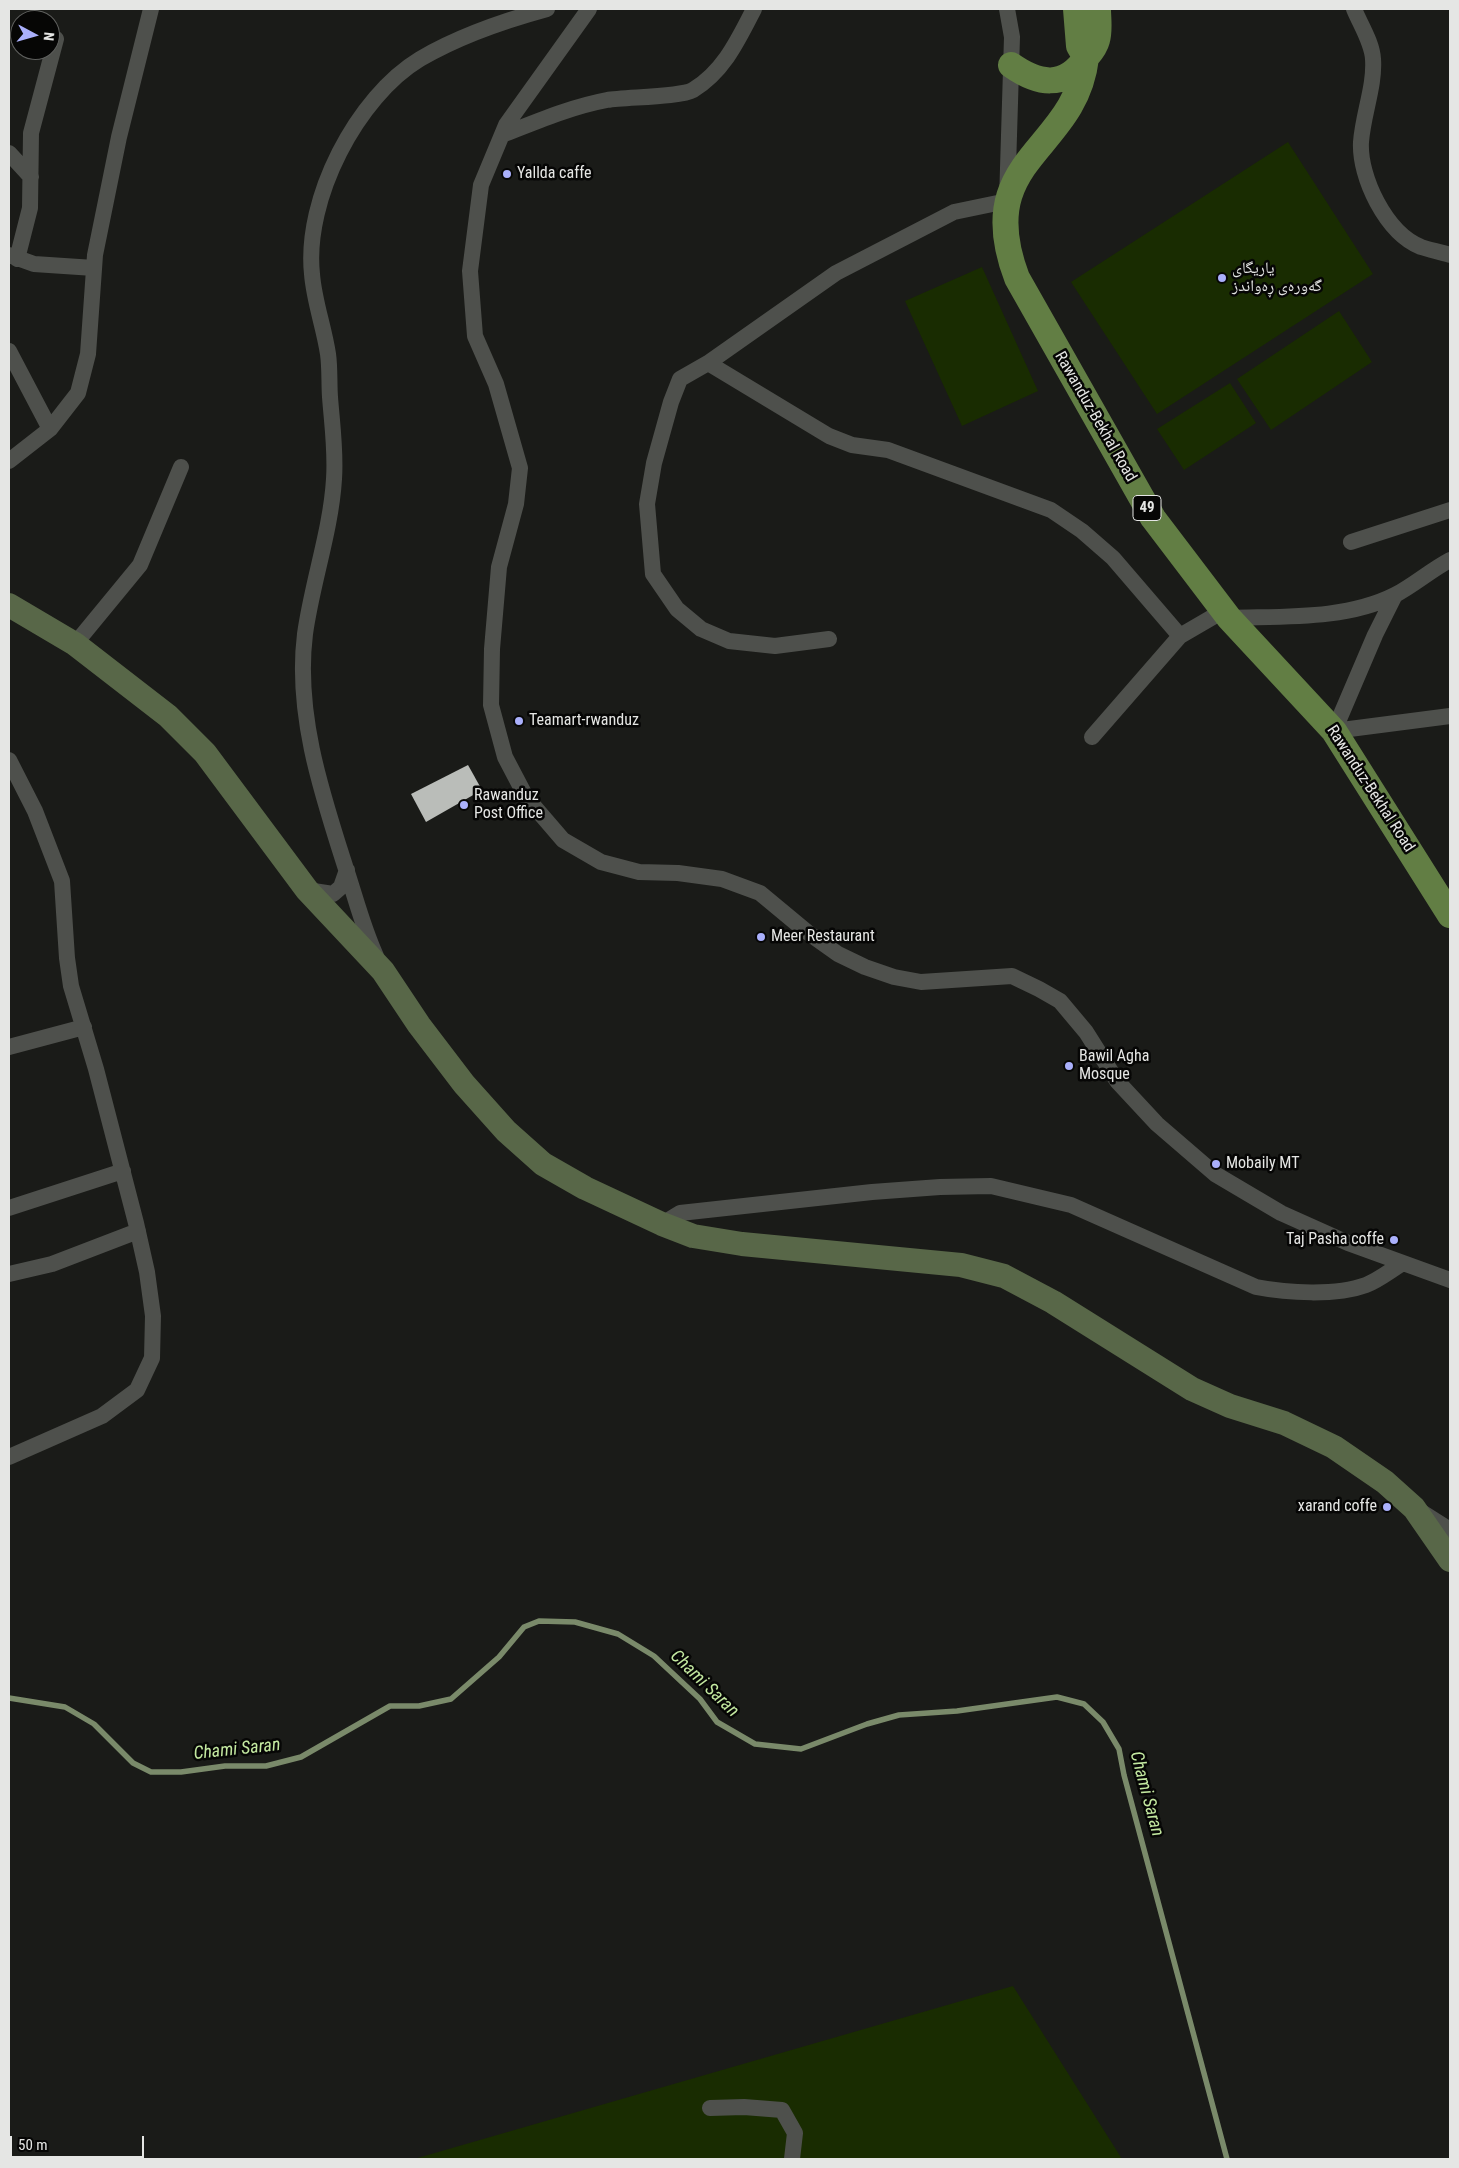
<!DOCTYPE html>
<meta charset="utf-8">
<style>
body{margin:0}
#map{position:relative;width:1459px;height:2168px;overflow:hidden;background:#1a1b18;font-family:"Roboto Condensed",sans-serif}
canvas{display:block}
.frame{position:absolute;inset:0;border:10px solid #e5e6e4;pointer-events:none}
.north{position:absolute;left:10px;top:10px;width:50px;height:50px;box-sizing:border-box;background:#060605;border:1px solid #5f605e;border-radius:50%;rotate:96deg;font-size:14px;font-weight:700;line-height:20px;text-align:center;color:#e5e6e4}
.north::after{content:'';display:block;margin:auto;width:18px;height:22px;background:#aab0fb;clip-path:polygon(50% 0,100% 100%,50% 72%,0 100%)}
.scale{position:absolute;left:10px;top:2136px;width:134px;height:22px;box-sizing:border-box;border:2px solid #e5e6e4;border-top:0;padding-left:6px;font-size:15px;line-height:18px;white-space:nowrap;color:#e5e6e4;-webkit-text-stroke:4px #060605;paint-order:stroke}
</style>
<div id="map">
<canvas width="1459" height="2168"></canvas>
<div class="frame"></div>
<div class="north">N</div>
<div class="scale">50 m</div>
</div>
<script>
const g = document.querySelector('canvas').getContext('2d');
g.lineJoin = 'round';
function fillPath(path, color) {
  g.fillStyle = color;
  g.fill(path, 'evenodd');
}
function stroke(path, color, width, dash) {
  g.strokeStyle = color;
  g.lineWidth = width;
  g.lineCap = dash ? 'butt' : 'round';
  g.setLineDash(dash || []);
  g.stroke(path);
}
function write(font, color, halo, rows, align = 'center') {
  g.font = font + ' "Roboto Condensed","Noto Naskh Arabic",sans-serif';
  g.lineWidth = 5;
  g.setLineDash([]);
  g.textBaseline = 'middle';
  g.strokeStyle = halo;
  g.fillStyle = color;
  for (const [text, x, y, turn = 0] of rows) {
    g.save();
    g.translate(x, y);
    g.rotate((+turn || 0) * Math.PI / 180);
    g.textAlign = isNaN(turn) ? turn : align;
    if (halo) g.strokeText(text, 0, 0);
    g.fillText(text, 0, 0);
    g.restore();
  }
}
const green = new Path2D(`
 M1288,142L1373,274L1157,414L1071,282Z
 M982,267L1038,391L962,426L905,301Z
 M1339,311L1372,362L1271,430L1237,379Z
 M1230,383L1256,423L1184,470L1157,429Z
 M1013,1986L1122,2159H414Z`);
const stream = new Path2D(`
 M9,1698L65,1707L94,1724L133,1763L151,1772H181L225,1766H266L301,1757L390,1706H419L451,1699L499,1657L524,1627L539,1621L575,1622L618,1634L654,1656L700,1699L717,1722L755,1744L801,1749L867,1724L899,1715L957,1711L1057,1697L1084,1704L1103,1722L1119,1749L1124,1775L1227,2159`);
const building = new Path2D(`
 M468,765L482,790L426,822L411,794Z`);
const street = new Path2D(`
 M589,9L506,125L481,185L470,271L475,336L496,384L520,468L516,504L499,567L492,649L491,705L505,757L526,797L563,840L601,862L639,872L678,873L722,879L760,893L807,932L838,954L865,967L894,977L921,982L1012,976L1039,989L1060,1001L1086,1032L1117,1081L1157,1124L1215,1174L1281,1213L1348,1243L1450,1280
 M1354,9C1360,24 1372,42 1373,59C1375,86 1363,114 1361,142C1359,177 1386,233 1421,247C1430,250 1441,252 1450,255
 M502,135C536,122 570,107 607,100C625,97 681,97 693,90C724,71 738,40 754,9
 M9,153L31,177
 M9,255L34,264L94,268
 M17,259L30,208L31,133L56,39
 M9,351L50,429
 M708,363L829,436L852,445L888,450L1051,510L1082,531L1113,558L1180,636
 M9,461L50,429L78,393L88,354L95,255L119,137L151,9
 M1351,542L1450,510
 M1395,595L1375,635L1334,731L1450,716
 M1229,618C1282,616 1346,620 1395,595C1414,585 1431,570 1450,560
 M829,639L775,646L729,641L701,629L677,609L653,574L647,504L654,463L671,402L680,379L708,363L836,273L954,212L1007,201L1012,37L1007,9
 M75,644L140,565L181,467
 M1092,737L1180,636L1223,611
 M9,760L35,811L62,881L67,958L71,986L96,1069L136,1223L147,1272L153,1316L152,1358L137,1390L102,1416L9,1457
 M307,890L333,894L341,887L347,870
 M376,956C363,928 356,899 346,869C322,794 295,714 305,634C312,583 331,530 334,479C336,451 332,424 330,397C329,383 330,368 328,354C324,327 314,301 312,274C304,199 357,97 420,59C459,36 503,21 547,9
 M9,1047L84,1027
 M9,1208L123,1171
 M662,1224L680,1213L872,1192L940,1187L991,1186L1071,1205L1256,1287C1287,1293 1336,1296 1366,1285C1379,1280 1391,1270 1403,1263
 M9,1274L52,1264L138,1231
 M1420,1511L1450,1530
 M710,2108L744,2107L782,2110L795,2133L792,2159`);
const secondary = new Path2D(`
 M9,605L75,644L168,716L205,753L307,890L383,971L419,1025L464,1084L506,1131L543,1164L585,1188L662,1224L693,1236L742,1244L961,1265L1004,1276L1053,1302L1192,1389L1230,1406L1284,1423L1334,1447L1385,1482L1414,1508L1450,1560`);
const primary = new Path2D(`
 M1076,9L1079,46L1086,58C1075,153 971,157 1017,278L1153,518L1229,618L1334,731L1450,915
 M1011,65C1038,84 1064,89 1085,59C1090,53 1095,48 1097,40C1100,30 1098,19 1098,9`);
const markers = [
 [507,174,5,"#aab0fb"],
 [1222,278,5,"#aab0fb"],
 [519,721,5,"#aab0fb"],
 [464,805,5,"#aab0fb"],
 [761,937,5,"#aab0fb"],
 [1069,1066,5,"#aab0fb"],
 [1216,1164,5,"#aab0fb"],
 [1394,1240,5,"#aab0fb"],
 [1387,1507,5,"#aab0fb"]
];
const shields = [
 [1147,508,28]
];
const shieldNames = [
 ["49",1147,508]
];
const poiNames = [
 ["Yallda caffe",517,174],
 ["یاریگای",1232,269],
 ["گەورەی ڕەواندز",1232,287],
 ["Teamart-rwanduz",529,721],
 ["Rawanduz",474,796],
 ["Post Office",474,814],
 ["Meer Restaurant",771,937],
 ["Bawil Agha",1079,1057],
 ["Mosque",1079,1075],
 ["Mobaily MT",1226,1164],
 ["Taj Pasha coffe",1384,1240,"right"],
 ["xarand coffe",1377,1507,"right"]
];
const streetNames = [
 ["Rawanduz-Bekhal Road",1095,417,60],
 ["Rawanduz-Bekhal Road",1370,789,57]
];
const waterNames = [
 ["Chami Saran",704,1684,44],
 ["Chami Saran",237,1750,-6],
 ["Chami Saran",1146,1794,75]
];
fillPath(green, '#192c01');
stroke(stream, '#7a8a6a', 5.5);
fillPath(building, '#babdb9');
stroke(street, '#4e504c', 16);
stroke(secondary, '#586748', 24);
stroke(primary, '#627e44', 26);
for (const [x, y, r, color] of markers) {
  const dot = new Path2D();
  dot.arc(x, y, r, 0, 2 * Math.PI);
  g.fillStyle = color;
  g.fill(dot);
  stroke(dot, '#060605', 2);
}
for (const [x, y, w] of shields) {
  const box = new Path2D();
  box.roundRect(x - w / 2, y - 12.5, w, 25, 4);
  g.fillStyle = '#060605';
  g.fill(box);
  stroke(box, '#e5e6e4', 1);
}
write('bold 15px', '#e5e6e4', null, shieldNames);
write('16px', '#e5e6e4', '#060605', poiNames, 'left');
write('16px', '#e5e6e4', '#060605', streetNames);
write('italic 18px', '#c3e8a0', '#060605', waterNames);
</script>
